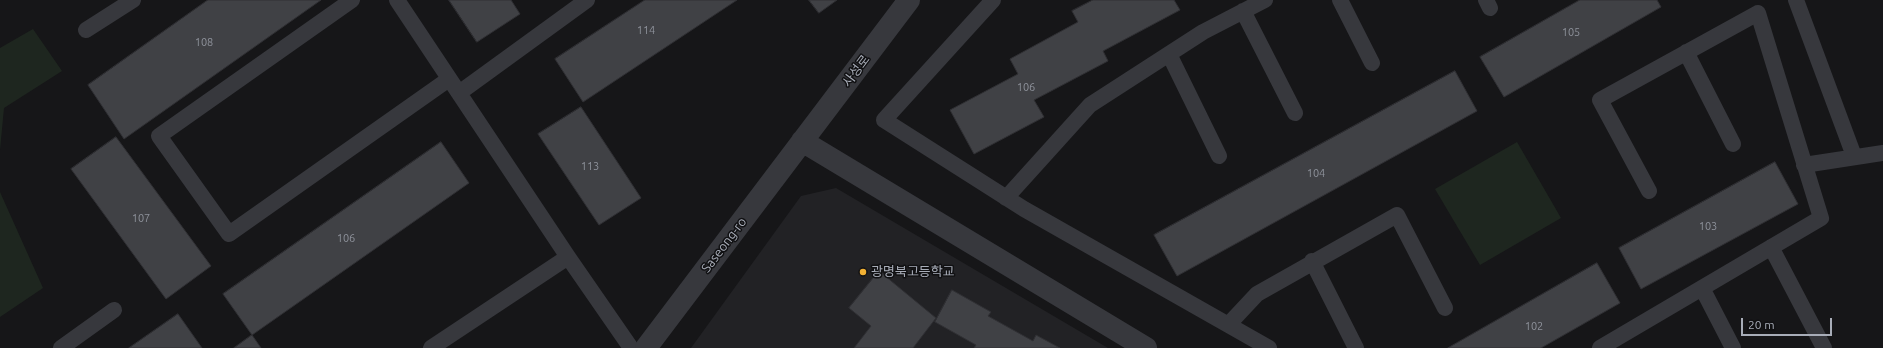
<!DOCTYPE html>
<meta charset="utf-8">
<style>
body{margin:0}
#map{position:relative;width:1883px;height:348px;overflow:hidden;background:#161618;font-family:Ubuntu,sans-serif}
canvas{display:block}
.scale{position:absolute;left:1741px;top:318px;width:91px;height:18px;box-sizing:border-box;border:2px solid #a8adb8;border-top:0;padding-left:5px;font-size:12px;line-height:14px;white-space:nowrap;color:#a8adb8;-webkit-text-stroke:3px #111113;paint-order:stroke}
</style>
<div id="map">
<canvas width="1883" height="348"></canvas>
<div class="scale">20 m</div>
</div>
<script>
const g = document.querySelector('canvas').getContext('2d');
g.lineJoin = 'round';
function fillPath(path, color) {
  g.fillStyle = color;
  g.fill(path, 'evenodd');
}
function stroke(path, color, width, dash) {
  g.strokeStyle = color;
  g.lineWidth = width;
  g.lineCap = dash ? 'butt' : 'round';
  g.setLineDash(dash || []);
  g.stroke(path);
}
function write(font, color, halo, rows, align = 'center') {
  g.font = font + ' Ubuntu,"Noto Sans KR",sans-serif';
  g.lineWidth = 3;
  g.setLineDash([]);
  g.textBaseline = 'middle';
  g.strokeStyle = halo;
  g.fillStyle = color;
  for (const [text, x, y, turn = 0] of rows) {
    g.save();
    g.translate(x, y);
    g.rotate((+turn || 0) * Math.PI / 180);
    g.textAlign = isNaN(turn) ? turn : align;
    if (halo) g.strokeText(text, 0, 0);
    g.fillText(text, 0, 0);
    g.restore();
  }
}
const built = new Path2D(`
 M836,188L1108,348H691L801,196Z`);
const green = new Path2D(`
 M33,29L62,71L4,108L0,150V48Z
 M1517,142L1561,218L1480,265L1435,189Z
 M0,192L43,288L0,317Z`);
const building = new Path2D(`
 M208,0H321L124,139L88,85Z
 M449,0H511L520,14L477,42Z
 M645,0H737L583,102L555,59Z
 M809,0H837L819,13Z
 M1093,0H1174L1180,10L1103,51L1108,61L1034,100L1044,117L974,154L950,110L1018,74L1010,59L1078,22L1072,11Z
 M1580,0H1657L1661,7L1504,97L1480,57Z
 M1455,71L1477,111L1177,276L1154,235Z
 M581,107L641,198L599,225L538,134Z
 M116,137L211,266L166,299L71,169Z
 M441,142L469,183L252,335L223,294Z
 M1775,162L1798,204L1641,289L1619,248Z
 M1597,263L1620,303L1541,348H1448Z
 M879,271L936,318L913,348H854L871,326L849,308Z
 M952,290L991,312L988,316L1033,341L1036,335L1060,348H974L976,345L935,322Z
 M178,314L202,348H129Z
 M252,335L261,348H234Z`);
const service = new Path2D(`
 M352,0L159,136L229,234L449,79
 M397,0L568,257L631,348
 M993,0L884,120L1024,209L1269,348
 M1340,0L1372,63
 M1486,0L1490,8
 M1796,0L1854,156
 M1243,11L1295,113
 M86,30L133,0
 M1686,52L1733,144
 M1169,54L1219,156
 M459,93L587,0
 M1804,165L1883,153
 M1006,198L1090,105L1203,32L1265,0
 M1771,247L1824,348
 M1312,261L1356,348
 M1702,288L1733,348
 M1228,325L1257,294L1397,215L1445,308
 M61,348L114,310
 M431,348L568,257
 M1600,348L1821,218L1758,13L1600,100L1649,191`);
const minor = new Path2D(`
 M802,141L1146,348
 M646,348L909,0`);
const markers = [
 [863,272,4,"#f2b134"]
];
const numberNames = [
 ["114",646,30],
 ["105",1571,32],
 ["108",204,42],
 ["106",1026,87],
 ["113",590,166],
 ["104",1316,173],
 ["107",141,218],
 ["103",1708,226],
 ["106",346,238],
 ["102",1534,326]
];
const streetNames = [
 ["사성로",856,71,-53],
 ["Saseong-ro",724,245,-53]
];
const poiNames = [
 ["광명북고등학교",871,272]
];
fillPath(built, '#222225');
fillPath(green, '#1e261f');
fillPath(building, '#404145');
stroke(building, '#303034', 1);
stroke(service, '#37383d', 16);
stroke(minor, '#37383d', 22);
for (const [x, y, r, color] of markers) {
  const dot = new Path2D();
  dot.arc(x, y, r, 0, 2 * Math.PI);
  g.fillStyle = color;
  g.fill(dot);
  stroke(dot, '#111113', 1.5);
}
write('11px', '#8e929b', null, numberNames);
write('13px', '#a8adb8', '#111113', streetNames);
write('13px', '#a8adb8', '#111113', poiNames, 'left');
</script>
